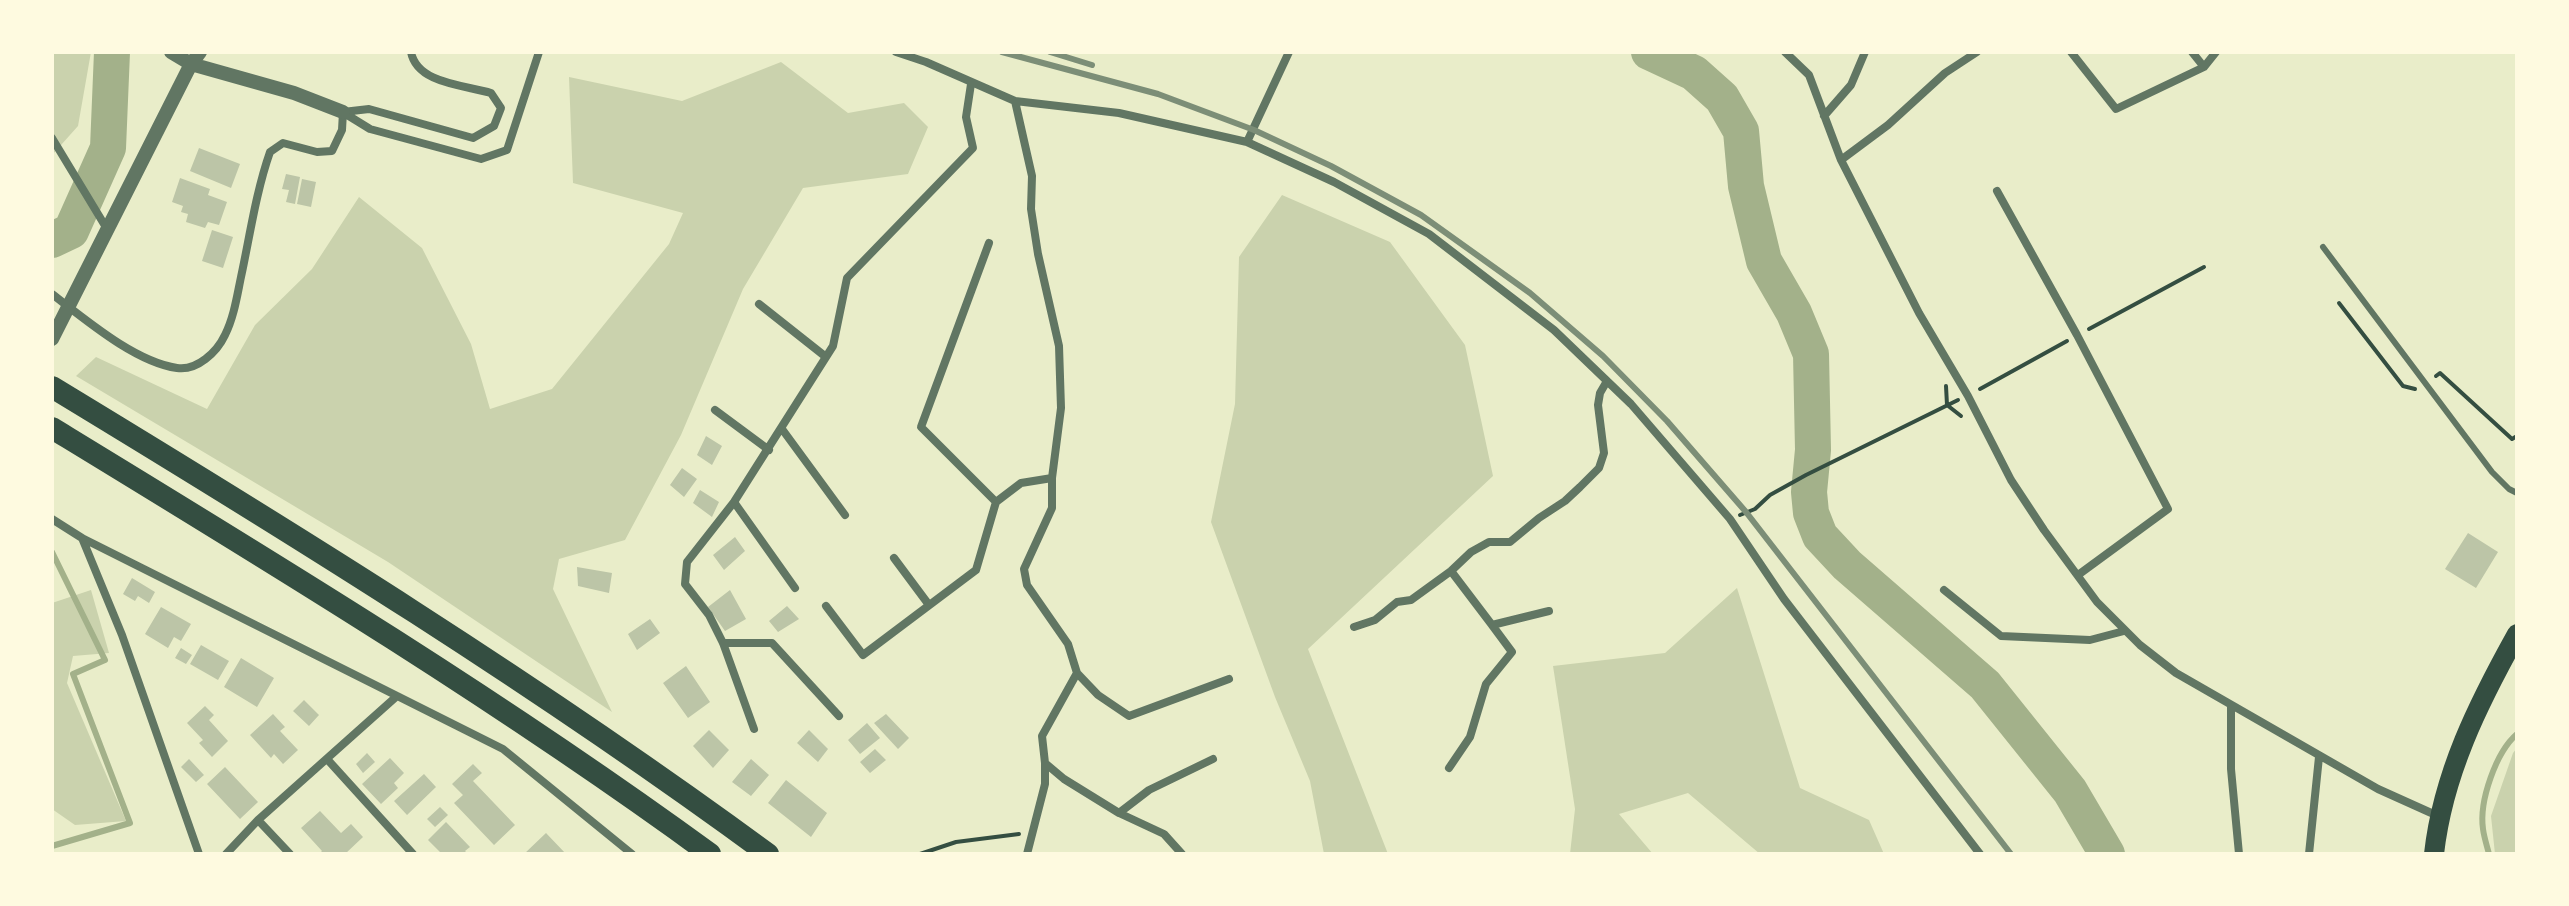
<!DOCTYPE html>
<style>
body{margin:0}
#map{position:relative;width:2569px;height:906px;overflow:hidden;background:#e9edc9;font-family:"Noto Sans",sans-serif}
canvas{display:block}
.frame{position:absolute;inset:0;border:54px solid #fefae0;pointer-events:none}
</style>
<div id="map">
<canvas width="2569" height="906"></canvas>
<div class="frame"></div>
</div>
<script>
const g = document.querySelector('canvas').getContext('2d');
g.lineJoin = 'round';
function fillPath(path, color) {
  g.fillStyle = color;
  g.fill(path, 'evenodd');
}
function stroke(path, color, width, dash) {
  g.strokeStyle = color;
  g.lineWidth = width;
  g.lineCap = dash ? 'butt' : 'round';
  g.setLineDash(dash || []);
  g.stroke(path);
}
const green = new Path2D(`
 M52,52H91L78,126L53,154Z
 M781,62L848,113L904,103L928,127L908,174L803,188L743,289L681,435L625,540L559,559L553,589L612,712L388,562L76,376L96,357L207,409L255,325L312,269L359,197L422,248L471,344L490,409L552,389L669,244L683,213L573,183L569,77L682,101Z
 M1282,195L1390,242L1465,345L1493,476L1308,649L1388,854H1324L1310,781L1275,697L1211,522L1235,404L1239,257Z
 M1737,588L1800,788L1869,820L1884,854H1760L1688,793L1619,814L1653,854H1570L1575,809L1553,666L1665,653Z
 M91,590L109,653L73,656L67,683L126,821L75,825L52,809V603Z
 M2517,748V854H2495L2491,816L2513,753Z`);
const stream = new Path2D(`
 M52,552L105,660L73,674L130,823L52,846
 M2489,854C2487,846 2484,837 2483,829C2479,801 2496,752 2517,734`);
const river = new Path2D(`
 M1649,52L1694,73L1722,98L1741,131L1746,186L1764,261L1794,313L1811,354L1813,450L1809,492L1811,513L1820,536L1847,565L1985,685L2070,791L2107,854
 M52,240L71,231L108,148L112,52`);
const building = new Path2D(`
 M199,148L240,164L231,188L190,171Z
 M286,174L300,177L295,204L286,202L289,190L282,189Z
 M180,178L210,189L208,195L227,202L219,225L208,222L205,228L186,222L188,214L181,212L183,206L172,202Z
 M302,179L316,182L311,207L297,204Z
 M212,230L233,237L223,268L202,261Z
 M706,436L722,446L712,465L697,455Z
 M682,468L697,479L684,497L670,485Z
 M700,490L719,502L712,517L693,503Z
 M2468,533L2498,552L2476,588L2445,569Z
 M735,537L745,551L724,570L713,555Z
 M577,567L612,573L609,593L578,586Z
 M132,578L155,592L149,603L138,596L135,601L123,594Z
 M730,590L746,619L725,631L708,607Z
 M787,606L799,619L778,632L769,621Z
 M161,607L191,624L181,641L174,637L168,648L145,634Z
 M650,619L660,633L637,650L628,634Z
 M201,645L229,661L218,680L190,664Z
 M181,648L192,655L186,664L175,658Z
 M241,658L274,678L257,707L224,687Z
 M686,666L710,702L688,718L663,683Z
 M304,700L319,715L309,726L293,711Z
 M205,706L214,715L209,720L228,741L212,757L199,743L203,740L187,723Z
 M273,714L285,727L280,731L298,750L283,764L274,754L271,758L250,735Z
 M886,714L909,738L898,749L874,723Z
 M867,723L880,738L860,754L848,740Z
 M709,730L729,750L713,768L693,746Z
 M809,730L828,749L818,762L797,743Z
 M875,749L886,760L870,773L860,762Z
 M367,753L375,762L363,773L356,764Z
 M390,758L404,773L394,783L398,788L381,804L362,784Z
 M189,759L204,775L196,782L181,767Z
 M751,759L769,775L751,796L732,782Z
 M473,764L482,773L473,781L515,825L494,845L454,803L463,795L452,784Z
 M225,767L258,802L240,819L207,784Z
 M424,774L436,787L407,815L394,801Z
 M786,780L827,813L811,837L768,803Z
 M440,807L448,815L435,827L427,819Z
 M320,811L341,833L351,824L363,837L345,854H319L322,851L301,828Z
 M446,822L470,847L465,851L468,854H442L428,840Z
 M546,833L566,854H524Z`);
const path = new Path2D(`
 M2339,303L2403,386L2415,389
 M2089,329L2204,267
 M2436,376L2440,373L2512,439L2517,436
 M1946,386L1947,405
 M1980,389L2067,341
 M1947,405L1961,416
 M1740,515L1755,509L1770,495L1806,475L1958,400
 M920,854L956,842L1019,834`);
const service = new Path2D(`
 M2323,247L2492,472L2509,489L2517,493`);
const minor = new Path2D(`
 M896,52L926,62L1015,101L1119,113L1247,142L1334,182L1429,234L1554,330L1631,404L1730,519L1784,599L1980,854
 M1785,52L1809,75L1841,160L1919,313L1968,396L2011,480L2044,530L2097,602L2140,645L2176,673L2378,789L2438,816
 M2071,52L2116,109L2204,67L2216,52
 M2192,52L2204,67
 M1015,101L1032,176L1031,209L1038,254L1059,346L1061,408L1052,478V508L1024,569L1027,585L1068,644L1077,673L1098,695L1129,716L1229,679
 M343,112L369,109L473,138L494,126L501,108L491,93C465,85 417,84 411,52
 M344,113L370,129L481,159L507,150L539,52
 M1824,116L1851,85L1865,52
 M52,138L107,229
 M1247,142L1289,52
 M1841,160L1888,125L1945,73L1977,52
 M1997,191L2077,335L2168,509L2078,575
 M989,243L921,427L996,502
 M52,294C86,320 135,362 177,368C197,371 217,352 225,335C234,317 237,296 241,277C250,235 256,192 270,152L283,143L317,152L332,151L342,130L343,112
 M759,304L826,357
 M715,410L769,450
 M782,429L845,515
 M734,502L795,588
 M52,519L82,538L122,635L199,854
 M82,538L503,749L632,854
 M894,558L929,605
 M1451,571L1492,625L1549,611
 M1944,590L2001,636L2090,640L2124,631
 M826,606L863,655L976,570L996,502L1021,483L1052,478
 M1354,627L1375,620L1397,602L1411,600L1451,571L1471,552L1489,542H1510L1539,518L1565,501L1580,487L1599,468L1604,453L1598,405L1600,393L1607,381
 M723,643H772L839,716
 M1077,673L1042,736L1045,763L1064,779L1119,813L1149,790L1213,759
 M2231,705V769L2239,854
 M754,729L723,643L709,615L685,584L687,562L734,502L833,346L847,278L973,148L966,117L971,84
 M327,759L413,854
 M1449,768L1470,737L1486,684L1512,652L1492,625
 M1119,813L1164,834L1182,854
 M258,820L290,854
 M226,854L258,820L397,696
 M1027,854L1045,784V763
 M2309,854L2319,757`);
const tertiary = new Path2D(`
 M171,52L191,64L294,93L343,112
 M52,339L191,64L200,52`);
const trunk = new Path2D(`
 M2434,854C2443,774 2478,704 2517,634`);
const motorway = new Path2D(`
 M52,387C296,535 538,685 768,854
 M52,428C275,564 499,700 710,854`);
const rail = new Path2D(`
 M1002,52L1158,94L1254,130L1331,166L1421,215L1530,293L1603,356L1667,421L1746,512L2011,854
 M1050,52L1092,65`);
fillPath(green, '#cad2ad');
stroke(stream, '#a3b18a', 6);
stroke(river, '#a3b18a', 36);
fillPath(building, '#bcc5a7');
stroke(path, '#344e41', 4);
stroke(service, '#617663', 6);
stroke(minor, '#617663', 8);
stroke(tertiary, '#617663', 14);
stroke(trunk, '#344e41', 20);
stroke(motorway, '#344e41', 22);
stroke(rail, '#7c8e77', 6);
</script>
